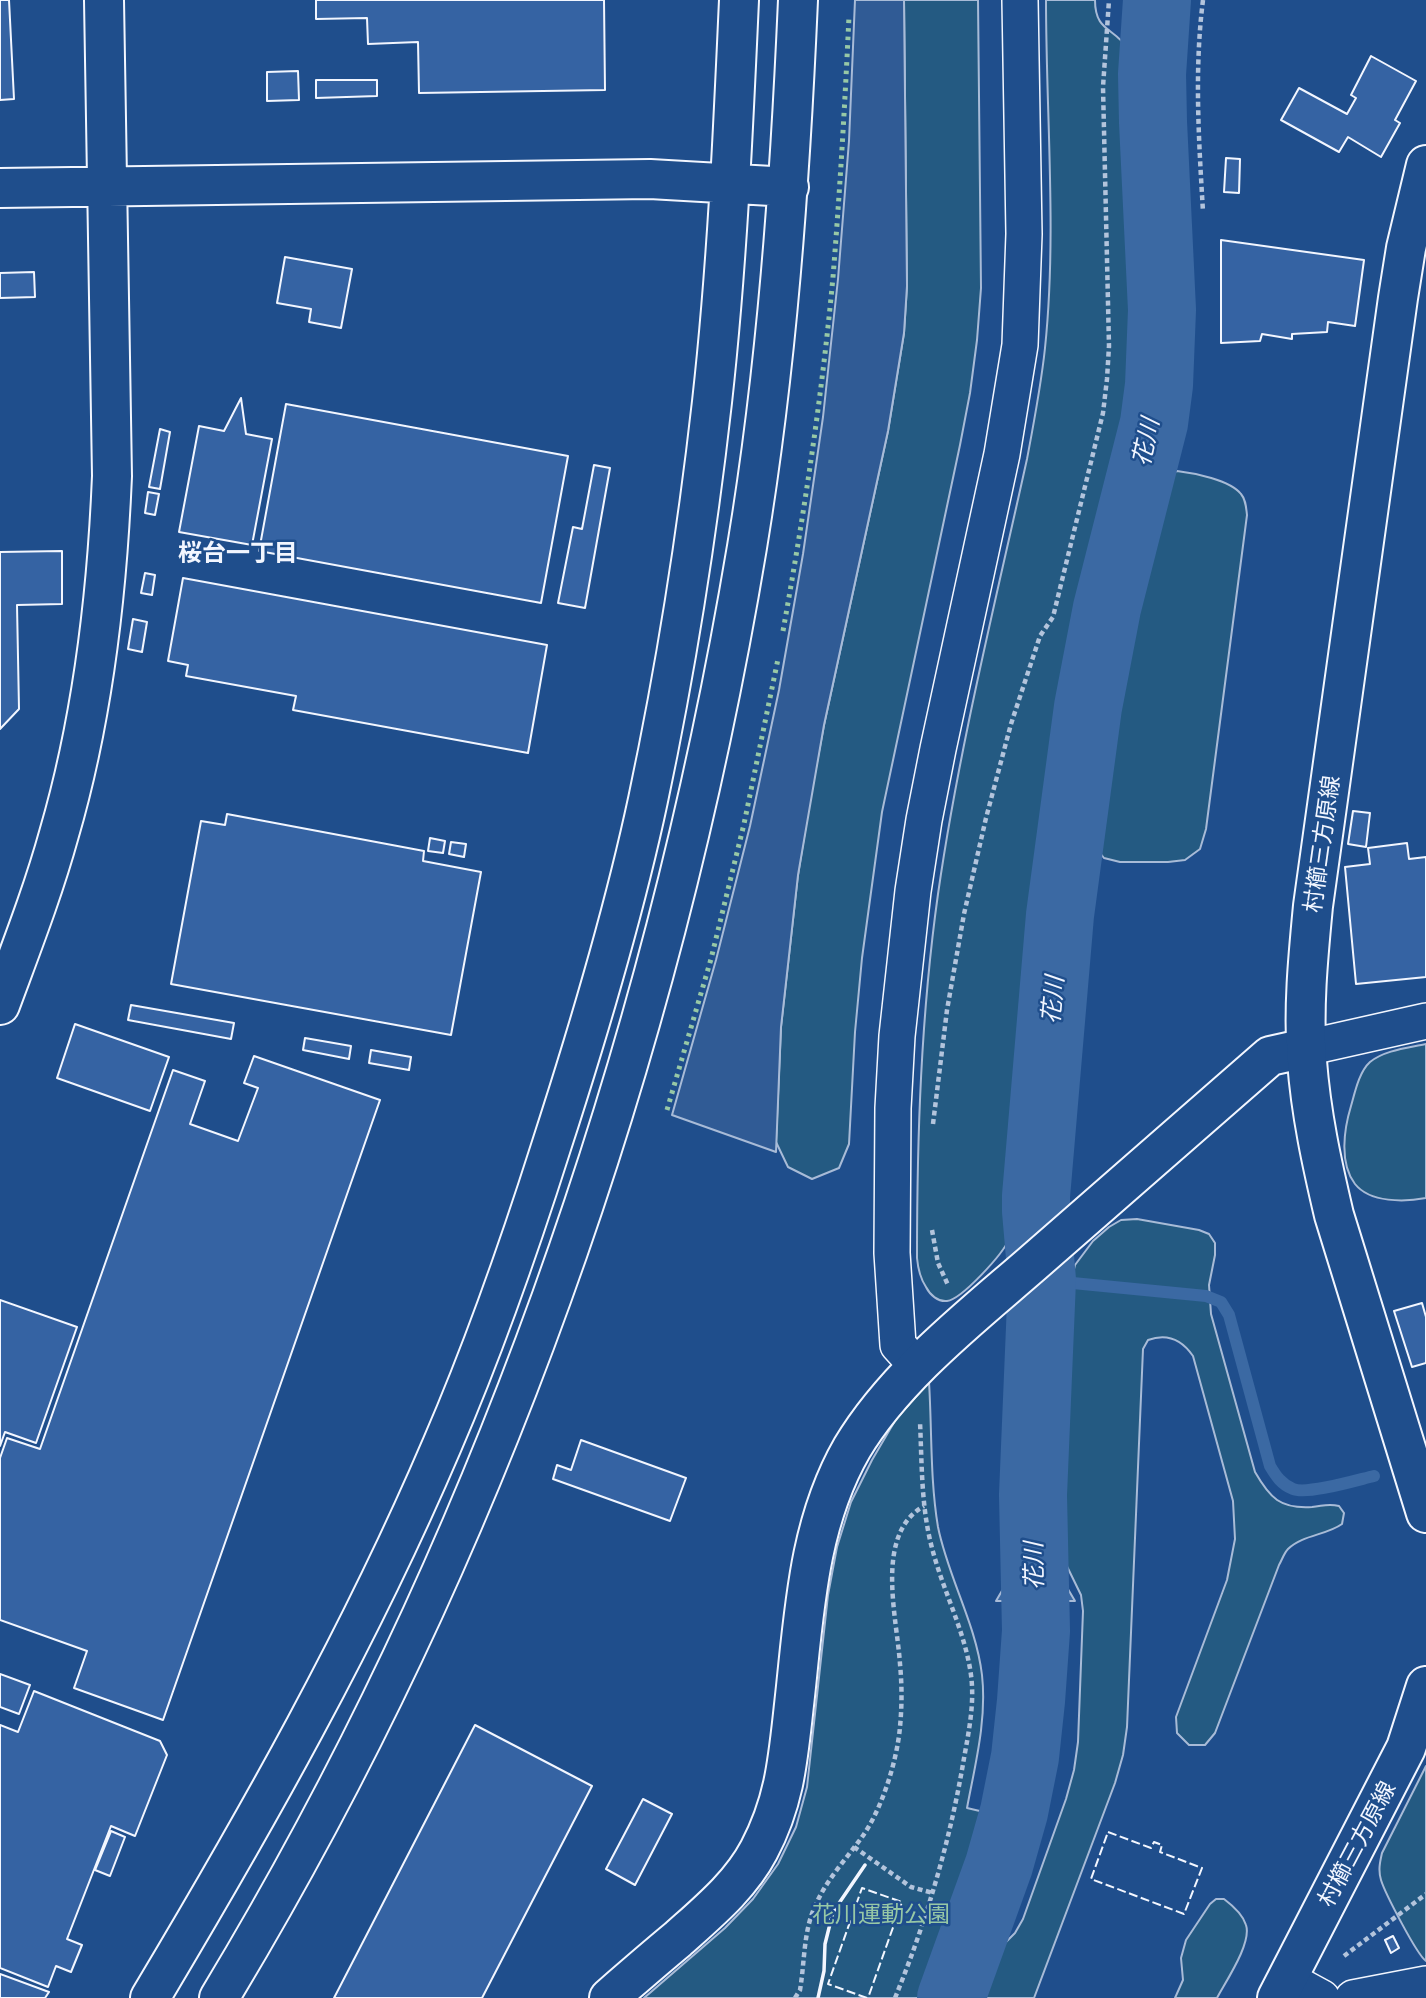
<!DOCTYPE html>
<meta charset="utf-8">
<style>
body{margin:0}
canvas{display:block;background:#1f4e8c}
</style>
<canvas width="1426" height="1998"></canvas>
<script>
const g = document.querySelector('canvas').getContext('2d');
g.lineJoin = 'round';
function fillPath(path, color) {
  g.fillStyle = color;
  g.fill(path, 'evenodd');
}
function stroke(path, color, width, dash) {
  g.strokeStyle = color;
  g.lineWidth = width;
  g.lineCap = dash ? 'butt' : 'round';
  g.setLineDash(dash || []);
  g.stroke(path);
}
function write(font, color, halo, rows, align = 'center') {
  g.font = font + ' "Exo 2","Noto Sans JP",sans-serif';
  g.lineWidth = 5;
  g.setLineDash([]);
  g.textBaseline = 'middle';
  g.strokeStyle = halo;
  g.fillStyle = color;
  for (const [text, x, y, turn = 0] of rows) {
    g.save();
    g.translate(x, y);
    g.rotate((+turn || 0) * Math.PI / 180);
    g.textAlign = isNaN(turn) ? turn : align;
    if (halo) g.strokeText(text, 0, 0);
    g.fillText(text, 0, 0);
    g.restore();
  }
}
const green = new Path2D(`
 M904,0H978L981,288L977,340L970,393L960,445L882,812L862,958L855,1032L849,1144L839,1168L812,1179L788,1167L776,1142L781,1027L798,875L810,800L824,725L888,431L904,333L907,286Z
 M1046,0H1095C1095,32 1114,27 1128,49C1131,54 1131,60 1132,65L1142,310L1139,383L1125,455L1088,604L1069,704L1040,913L1015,1218C1013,1225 1012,1233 1009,1239C1003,1254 962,1299 947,1301C938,1302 930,1295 926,1287C920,1278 918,1269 917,1258C917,1136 921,1015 938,894C959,748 995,604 1027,459C1034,422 1041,386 1045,348C1057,233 1046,116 1046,0Z
 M1177,471C1194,473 1230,480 1241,494C1246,500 1246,507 1247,515L1206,829L1200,849L1185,860L1168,862H1120L1104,858L1093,844L1092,825L1117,662L1127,612L1158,491L1165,478Z
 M1426,1044V1198C1405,1202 1370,1203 1355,1184C1339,1163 1344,1129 1351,1106C1355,1092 1359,1072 1370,1062C1385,1050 1408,1048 1426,1044Z
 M1137,1219L1199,1230L1209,1234L1215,1243V1255L1209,1285L1211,1314L1255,1472C1270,1498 1280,1509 1312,1507C1323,1506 1328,1503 1339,1506L1344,1513L1342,1524C1327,1535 1302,1535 1288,1549C1284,1553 1282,1560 1279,1565L1215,1733L1205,1745H1189L1177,1733L1176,1717L1227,1580L1235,1539L1233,1501L1193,1356C1182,1340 1167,1333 1148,1340L1143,1349L1127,1727L1123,1755L1115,1783L1034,1998H964L978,1966L1005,1943L1015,1933L1023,1919L1066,1799L1074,1770L1078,1742L1083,1611L1081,1595L1059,1550L1057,1533L1067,1298L1075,1265L1093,1241L1109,1227L1121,1220Z
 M929,1382C932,1429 930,1480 938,1527C948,1577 976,1624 982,1675C987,1720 975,1765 967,1808L1001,1816L989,1862L940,1998H644L725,1928L753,1899L778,1864L796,1827L807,1787L828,1595L837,1547L851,1502L872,1460L896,1419Z
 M1426,1766V1961C1417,1955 1385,1893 1381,1880C1378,1870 1380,1862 1382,1853Z
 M1216,1899H1224C1232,1905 1243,1915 1246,1925C1252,1943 1226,1981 1217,1998H1175L1183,1980L1181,1958L1186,1940L1210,1904Z`);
const parking = new Path2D(`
 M855,0H904L907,286L904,333L888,431L824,725L798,875L781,1027L776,1152L672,1115L716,960L750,826L779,690L803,554L823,417L838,279L849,141Z`);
const water = new Path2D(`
 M1046,1552L1075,1601H996L1024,1553Z`);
const stream = new Path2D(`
 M1042,1280L1206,1296L1221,1302L1229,1315L1270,1466C1276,1476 1281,1484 1293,1489C1307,1495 1357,1480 1374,1476`);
const river = new Path2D(`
 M951,1998L999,1865L1014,1812L1025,1757L1031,1701L1036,1631L1033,1495L1042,1280L1036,1211V1196L1060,915L1088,707L1107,608L1154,423L1159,385L1162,310L1153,122L1152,74L1157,0`);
const building = new Path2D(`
 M0,0H9L14,99L0,100Z
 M316,0H604L605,90L419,93L418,42L368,44L367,18L316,19Z
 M1371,56L1416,81L1395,120L1400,123L1381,157L1348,137L1339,152L1281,120L1299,88L1347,114L1356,98L1351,95Z
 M298,71L299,100L267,101V72Z
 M316,80H377V96L316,98Z
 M1226,158L1240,159L1239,193L1224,192Z
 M1221,240L1364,260L1355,326L1328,322L1327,332L1292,334V339L1262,334L1260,341L1221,343Z
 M285,257L352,269L341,328L309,322L311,309L277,303Z
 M34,272L35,297L0,298V273Z
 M241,398L246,434L272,439L252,545L179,532L199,426L224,431Z
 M286,404L568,456L541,603L259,551Z
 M160,429L170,432L160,489L149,487Z
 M594,465L610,468L585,608L558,603L573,527L582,529Z
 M148,492L159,494L155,515L145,513Z
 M62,551V604L17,605L19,709L0,729V552Z
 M145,573L155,575L152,595L141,593Z
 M183,578L547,645L528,753L293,710L296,696L186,676L188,665L168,661Z
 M133,619L147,622L142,652L128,649Z
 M1353,811L1370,813L1366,847L1348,844Z
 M227,814L424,851L423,861L481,872L451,1035L171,984L201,821L225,825Z
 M430,838L445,841L443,853L428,851Z
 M451,842L466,844L464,857L449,854Z
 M1407,843L1409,859L1426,857V977L1356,984L1345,867L1370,864L1368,848Z
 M131,1005L234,1023L231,1039L128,1020Z
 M75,1024L169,1057L150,1111L57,1078Z
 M305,1038L351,1046L349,1059L303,1050Z
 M371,1050L411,1057L409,1070L369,1063Z
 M254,1056L380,1100L163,1720L74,1688L87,1651L0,1620V1458L7,1438L40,1449L173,1070L205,1081L190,1124L238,1141L258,1088L244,1083Z
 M0,1300L77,1327L36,1443L5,1432L0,1446Z
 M1422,1303L1426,1317V1363L1412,1367L1394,1311Z
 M581,1440L686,1478L670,1521L553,1479L557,1465L571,1470Z
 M0,1674L30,1685L19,1714L0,1707Z
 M34,1691L160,1741L167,1755L135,1836L111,1826L67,1939L82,1945L71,1972L56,1966L48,1987L0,1968V1725L18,1732Z
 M475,1725L592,1786L482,1998H334Z
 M643,1799L672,1814L635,1885L606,1869Z
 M111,1831L125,1837L110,1876L95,1870Z
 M1393,1936L1399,1948L1391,1953L1385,1940Z
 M0,1974L49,1992L45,1998H0Z`);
const path = new Path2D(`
 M1203,0C1194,71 1199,142 1203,212
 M933,1124L947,1010L964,914L986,818L1011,724L1040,636L1053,617L1103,413L1107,379L1109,346L1103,87L1109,0
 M932,1230L938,1263L948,1285
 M854,1847L911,1887L933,1893
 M1344,1956L1426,1894
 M795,1998L800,1990C805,1961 803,1929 817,1902C828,1878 847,1858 862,1837C882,1809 897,1761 900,1727C902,1706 902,1685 900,1664C897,1617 874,1534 924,1506
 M895,1998C926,1922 949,1845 963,1764C968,1735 975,1705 971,1675C965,1631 943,1591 932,1548C921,1507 922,1464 920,1422`);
const minor = new Path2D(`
 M1306,1048L1426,1021
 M917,1366L898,1345L892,1253L893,1108L897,1036L913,891L924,820L938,749L1002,454L1020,345L1024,234L1020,0
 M1287,1979L1322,1998
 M1353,1998L1426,1984`);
const tertiary = new Path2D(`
 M0,188L650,179L789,187
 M0,1005C21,948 43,892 59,834C93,718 107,597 112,476L104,0
 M150,1998C257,1819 360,1637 442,1445C484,1348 519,1248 551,1147C588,1033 623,917 648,800C676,668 697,535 712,402C727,268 733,134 739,0
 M219,1998C487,1555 662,1056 747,547C777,366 790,183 798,0
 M609,1998C632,1978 655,1958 678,1939C708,1912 740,1886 759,1850C785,1801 788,1759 794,1705C804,1617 807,1526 852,1448C895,1376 971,1317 1033,1263C1112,1194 1191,1125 1270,1056L1306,1048`);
const secondary = new Path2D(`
 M1426,165L1406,248L1398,298L1313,906C1308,958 1303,1009 1307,1061C1311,1114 1322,1164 1334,1215L1426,1513
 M1277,1998L1406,1748L1426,1686`);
const hedge = new Path2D(`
 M783,631C804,514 822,396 833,277C840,190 845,103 849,16
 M667,1110L711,959L744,824L778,659`);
const fence = new Path2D(`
 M1108,1832L1151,1848L1154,1842L1162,1845L1160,1852L1202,1868L1184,1914L1091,1879Z
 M867,1998L828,1984L862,1888L902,1902L868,1998`);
const wall = new Path2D(`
 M818,1998L824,1971L825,1944L833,1912L865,1865`);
const streetNames = [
 ["村櫛三方原線",1322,844,-82],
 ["村櫛三方原線",1357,1844,-62]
];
const parkNames = [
 ["花川運動公園",881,1914]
];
const waterNames = [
 ["花川",1146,442,-78],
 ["花川",1053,1000,-85],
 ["花川",1034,1566,-91]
];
const neighbourhoodNames = [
 ["桜台一丁目",238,553]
];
fillPath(green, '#245a82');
stroke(green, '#a8bbd7', 2);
fillPath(parking, '#305b95');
stroke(parking, '#a8bbd7', 2);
fillPath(water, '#3b69a3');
stroke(water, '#a8bbd7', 2);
stroke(stream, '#3b69a3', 12);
stroke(river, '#3b69a3', 68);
fillPath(building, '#3563a3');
stroke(building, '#f2f6ff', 2);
stroke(minor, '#f2f6ff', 38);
stroke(tertiary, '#f2f6ff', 42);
stroke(secondary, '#f2f6ff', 42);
stroke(path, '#b3c4dc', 4.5, [5, 3.5]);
stroke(minor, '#1f4e8c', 35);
stroke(tertiary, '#1f4e8c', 38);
stroke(secondary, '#1f4e8c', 38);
stroke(hedge, '#97c8a6', 5, [3.5, 5]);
stroke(fence, '#f2f6ff', 2, [9, 3.5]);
stroke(wall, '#f2f6ff', 3.5);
write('23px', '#f2f6ff', '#1f4e8c', streetNames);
write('23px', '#97c8a6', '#1f4e8c', parkNames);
write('italic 24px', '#f2f6ff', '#1f4e8c', waterNames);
write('bold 24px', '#f2f6ff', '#1f4e8c', neighbourhoodNames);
</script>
